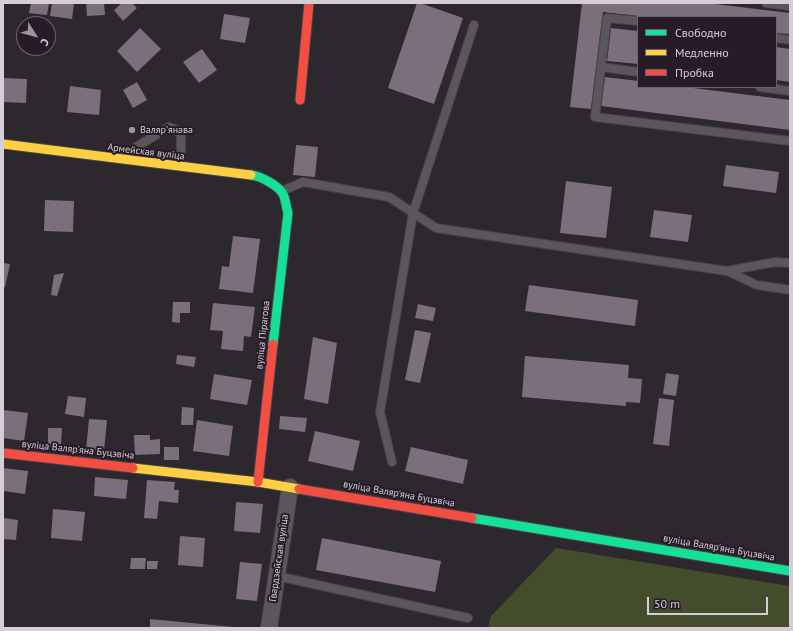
<!DOCTYPE html>
<meta charset="utf-8">
<style>
body{margin:0}
#map{position:relative;width:793px;height:631px;overflow:hidden;background:#2d272e;font-family:"PT Sans",sans-serif}
canvas{display:block}
.frame{position:absolute;inset:0;border:4px solid #d6ced6;pointer-events:none}
.legend{position:absolute;left:637px;top:16px;width:140px;height:72px;box-sizing:border-box;background:#261b27;border:1px solid #6c636d;margin:0;padding:5px 7px;list-style:none;font-size:12px;color:#d6ced6}
.legend li{display:flex;align-items:center;gap:8px;height:20px}
.legend b{width:20px;border:1px solid #6c636d}
.north{position:absolute;left:16px;top:16px;width:40px;height:40px;box-sizing:border-box;background:#261b27;border:1px solid #6c636d;border-radius:50%;rotate:126deg;font-size:11px;font-weight:700;line-height:16px;text-align:center;color:#d6ced6}
.north::after{content:'';display:block;margin:auto;width:14px;height:18px;background:#9b949b;clip-path:polygon(50% 0,100% 100%,50% 72%,0 100%)}
.scale{position:absolute;left:647px;top:597px;width:121px;height:18px;box-sizing:border-box;border:2px solid #d6ced6;border-top:0;padding-left:5px;font-size:12px;line-height:14px;white-space:nowrap;color:#d6ced6;-webkit-text-stroke:3px #261b27;paint-order:stroke}
</style>
<div id="map">
<canvas width="793" height="631"></canvas>
<div class="frame"></div>
<ul class="legend">
<li><b style="height:5px;background:#16e098"></b>Свободно</li>
<li><b style="height:5px;background:#ffcf43"></b>Медленно</li>
<li><b style="height:5px;background:#f24e42"></b>Пробка</li>
</ul>
<div class="north">С</div>
<div class="scale">50 m</div>
</div>
<script>
const g = document.querySelector('canvas').getContext('2d');
g.lineJoin = 'round';
function fillPath(path, color) {
  g.fillStyle = color;
  g.fill(path, 'evenodd');
}
function stroke(path, color, width, dash) {
  g.strokeStyle = color;
  g.lineWidth = width;
  g.lineCap = dash ? 'butt' : 'round';
  g.setLineDash(dash || []);
  g.stroke(path);
}
function write(font, color, halo, rows, align = 'center') {
  g.font = font + ' "PT Sans",sans-serif';
  g.lineWidth = 4;
  g.setLineDash([]);
  g.textBaseline = 'middle';
  g.strokeStyle = halo;
  g.fillStyle = color;
  for (const [text, x, y, turn = 0] of rows) {
    g.save();
    g.translate(x, y);
    g.rotate((+turn || 0) * Math.PI / 180);
    g.textAlign = isNaN(turn) ? turn : align;
    if (halo) g.strokeText(text, 0, 0);
    g.fillText(text, 0, 0);
    g.restore();
  }
}
const green = new Path2D(`
 M556,548L790,586V628H488L491,616Z`);
const building = new Path2D(`
 M31,3H49L47,15L29,13Z
 M52,3L74,4L72,19L50,16Z
 M86,3H104L105,15L87,16Z
 M122,3H132L137,8L123,21L114,10Z
 M417,3H420L463,18L434,104L388,88Z
 M582,3H707L790,13V34L776,33V17H647L603,12L591,109L570,107Z
 M224,14L250,18L245,43L220,39Z
 M140,28L161,49L137,72L117,51Z
 M611,28L638,31V64L607,61Z
 M776,47L790,49V82L776,80Z
 M202,49L217,70L199,83L183,62Z
 M605,77L638,81V87H685L790,100V130L601,106Z
 M3,78L27,79L26,103L3,102Z
 M137,82L147,100L133,108L123,90Z
 M70,86L101,90L99,115L67,112Z
 M296,145L318,147L315,177L293,175Z
 M726,165L779,172L776,193L723,186Z
 M566,181L612,187L606,238L560,233Z
 M45,200L74,201L73,232L44,231Z
 M654,210L692,215L688,242L650,237Z
 M233,236L260,239L253,293L219,289L222,266L229,267Z
 M3,263L10,264L5,287H3Z
 M64,273L57,296L51,295L54,275Z
 M529,285L638,300L635,326L525,311Z
 M173,302H190V313H180V323L172,322Z
 M213,303L255,307L251,337L244,336L243,351L221,349L223,331L210,330Z
 M418,304L436,308L433,321L415,318Z
 M415,330L431,333L420,383L405,380Z
 M313,337L337,343L328,404L304,399Z
 M177,355L196,357L194,367L176,364Z
 M525,356L629,365L628,378L642,379L640,403L626,402V406L522,397Z
 M666,373L679,375L676,396L663,394Z
 M214,374L252,380L247,405L210,399Z
 M68,396L86,398L84,417L65,414Z
 M659,398L674,400L669,446L653,444Z
 M182,407L194,408L193,425H181Z
 M3,410L28,413L24,441L3,438Z
 M280,416L307,418L305,432L279,429Z
 M89,419L107,420L104,451L86,450Z
 M197,420L233,426L229,456L193,451Z
 M48,428H62L61,447H48Z
 M315,431L360,441L353,471L308,461Z
 M134,435H150V440L160,439V454L135,455Z
 M164,447H179V460H164Z
 M411,447L468,460L463,484L405,471Z
 M3,468L28,471L25,494L3,491Z
 M95,477L128,480L126,499L94,496Z
 M147,480L175,482L174,490H179L178,503L159,501L157,519L144,518Z
 M236,502L263,504L260,533L234,531Z
 M53,509L85,512L82,541L51,538Z
 M4,518L18,520L16,540L3,539Z
 M180,536L205,538L203,567L178,565Z
 M322,538L441,561L435,592L316,570Z
 M131,558H146L145,569H130Z
 M147,561H158L157,569H147Z
 M240,562L262,564L257,601L236,599Z
 M150,619L233,627V628H150Z`);
const lane = new Path2D(`
 M766,3L790,6
 M638,21L607,18L595,117L790,141
 M776,38L790,40
 M601,67L638,72
 M760,87L790,91
 M123,155L169,127L177,130L181,136V165
 M282,191L303,182L389,197L436,228L727,271L775,262L790,263
 M727,271L757,285L790,290
 M392,462L380,412L413,213L474,25
 M277,576L468,618`);
const street = new Path2D(`
 M269,628L290,487`);
const fast = new Path2D(`
 M251,175C260,176 278,185 283,194C286,200 286,207 288,213L273,344
 M472,518L790,571`);
const slow = new Path2D(`
 M3,144L251,175
 M133,468L258,482L299,489`);
const jam = new Path2D(`
 M300,100L309,3
 M3,453L133,468
 M258,482L273,344
 M299,489L472,518`);
const markers = [
 [132,130,4,"#9b949b"]
];
const poiNames = [
 ["Валярʼянава",140,130]
];
const streetNames = [
 ["Армейская вуліца",146,152,7],
 ["вуліца Пірагова",263,335,-84],
 ["вуліца Валяр'яна Буцэвіча",78,450,6],
 ["вуліца Валяр'яна Буцэвіча",399,494,10],
 ["вуліца Валяр'яна Буцэвіча",719,548,10],
 ["Гвардзейская вуліца",279,558,-82]
];
fillPath(green, '#444d2b');
fillPath(building, '#7b6f7c');
stroke(lane, '#474248', 10);
stroke(street, '#474248', 18);
stroke(fast, '#474248', 11);
stroke(slow, '#474248', 11);
stroke(jam, '#474248', 11);
stroke(lane, '#5a565a', 8);
stroke(street, '#5a565a', 16);
stroke(fast, '#16e098', 9);
stroke(slow, '#ffcf43', 9);
stroke(jam, '#f24e42', 9);
for (const [x, y, r, color] of markers) {
  const dot = new Path2D();
  dot.arc(x, y, r, 0, 2 * Math.PI);
  g.fillStyle = color;
  g.fill(dot);
  stroke(dot, '#261b27', 1.5);
}
write('10px', '#d6ced6', '#261b27', poiNames, 'left');
write('10px', '#d6ced6', '#261b27', streetNames);
</script>
